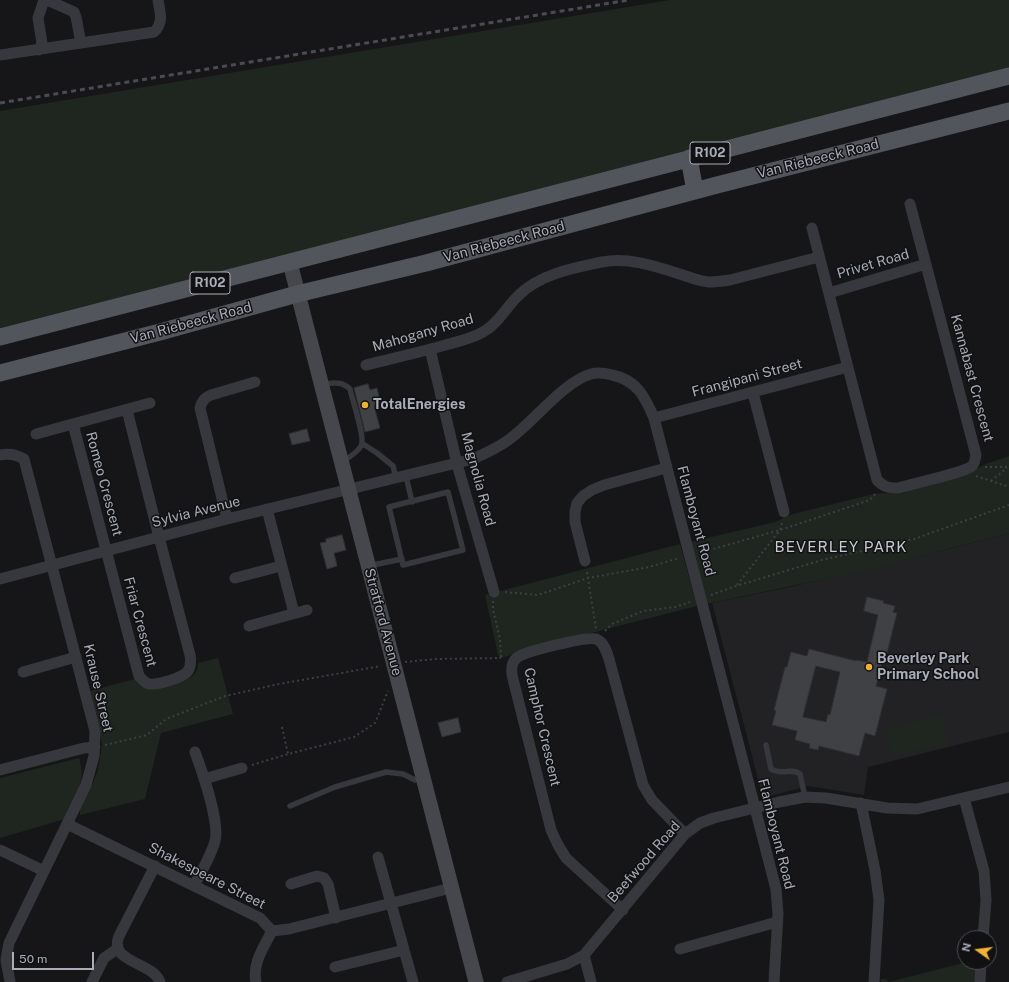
<!DOCTYPE html>
<style>
body{margin:0}
#map{position:relative;width:1009px;height:982px;overflow:hidden;background:#161618;font-family:"Public Sans",sans-serif}
canvas{display:block}
.north{position:absolute;left:957px;top:930px;width:40px;height:40px;box-sizing:border-box;background:#111113;border:1px solid #4d4f55;border-radius:50%;rotate:284deg;font-size:11px;font-weight:700;line-height:16px;text-align:center;color:#a8adb8}
.north::after{content:'';display:block;margin:auto;width:14px;height:18px;background:#f2b134;clip-path:polygon(50% 0,100% 100%,50% 72%,0 100%)}
.scale{position:absolute;left:12px;top:952px;width:82px;height:18px;box-sizing:border-box;border:2px solid #a8adb8;border-top:0;padding-left:5px;font-size:12px;line-height:14px;white-space:nowrap;color:#a8adb8;-webkit-text-stroke:3px #111113;paint-order:stroke}
</style>
<div id="map">
<canvas width="1009" height="982"></canvas>
<div class="north">N</div>
<div class="scale">50 m</div>
</div>
<script>
const g = document.querySelector('canvas').getContext('2d');
g.lineJoin = 'round';
function fillPath(path, color) {
  g.fillStyle = color;
  g.fill(path, 'evenodd');
}
function stroke(path, color, width, dash) {
  g.strokeStyle = color;
  g.lineWidth = width;
  g.lineCap = dash ? 'butt' : 'round';
  g.setLineDash(dash || []);
  g.stroke(path);
}
function write(font, color, halo, rows, align = 'center') {
  g.font = font + ' "Public Sans",sans-serif';
  g.lineWidth = 3;
  g.setLineDash([]);
  g.textBaseline = 'middle';
  g.strokeStyle = halo;
  g.fillStyle = color;
  for (const [text, x, y, turn = 0] of rows) {
    g.save();
    g.translate(x, y);
    g.rotate((+turn || 0) * Math.PI / 180);
    g.textAlign = isNaN(turn) ? turn : align;
    if (halo) g.strokeText(text, 0, 0);
    g.fillText(text, 0, 0);
    g.restore();
  }
}
const built = new Path2D(`
 M1009,533V732L868,767L864,795L808,786L770,796L761,790L712,603L790,587L945,550Z`);
const green = new Path2D(`
 M670,0H1009V71L0,328V111Z
 M1009,456V533L868,570L706,604L690,542L775,522L793,514L874,494L898,492L964,475L986,464Z
 M680,544L697,606L525,650L499,659L485,595Z
 M218,658L233,714L161,733L145,799L80,815V807L93,783L98,770L102,745L90,691L135,679L140,686L143,687L189,678C195,675 198,670 198,663Z
 M942,715L949,743L891,757L885,729Z
 M79,758C87,782 75,798 65,819L0,838V778Z
 M967,962H977L976,982H881V979H885L889,982Z`);
const building = new Path2D(`
 M368,384L370,390L377,388L381,405L374,406L380,428L365,432L354,388Z
 M307,429L310,441L292,445L289,434Z
 M342,535L346,550L334,553L337,566L327,569L320,543L326,542V539Z
 M867,597L884,601L883,603L895,606L893,612L897,613L886,657L884,656L876,686L887,689L875,736L865,733L859,756L819,746L818,750L809,748L810,744L795,740L797,731L772,725L776,711L774,710L785,667H787L791,652L807,656L809,649L856,661V660L867,662L878,615L864,611ZM816,666L840,672L830,715L828,714L826,722L803,717Z
 M458,718L461,732L442,737L438,723Z`);
const path = new Path2D(`
 M985,467H1009
 M976,476L1009,487
 M991,481L1007,468
 M699,553L780,530L870,500L877,492
 M587,572L596,629
 M737,585L780,530L782,523
 M505,592L538,595L588,578L649,567L679,558
 M711,595L736,586L822,560L914,539L1009,505
 M493,601V610L500,639L501,658
 M605,631L612,624L643,611L675,607L690,602
 M405,662L436,659L501,658
 M282,727L288,754
 M105,745L147,735L166,719L225,696L279,684L381,666
 M252,765L288,754L354,737L375,723L388,691`);
const lane = new Path2D(`
 M323,384C333,383 342,381 350,389C352,399 366,439 361,446C357,453 348,458 342,462
 M363,444L377,453L393,466L396,478
 M406,476L412,502
 M448,492L463,550L403,565L389,507Z
 M368,566L402,559
 M766,745L771,769C782,776 791,767 800,774L805,797
 M290,806L335,787L386,772L403,774L415,780`);
const street = new Path2D(`
 M47,0L74,12L76,17L81,43L154,32C164,23 160,12 158,0
 M39,50L42,43L38,18L44,0
 M0,55L81,43
 M812,228L877,480C884,487 888,488 898,488C911,484 964,473 972,466C975,464 975,458 976,455L910,204
 M829,293L926,264
 M430,349L457,464L494,592
 M366,365C394,358 421,352 449,344C460,341 473,338 483,332C499,323 506,307 519,295C540,274 574,268 602,262C629,257 655,266 680,274C689,277 699,281 709,282C716,282 723,281 730,280L819,257
 M753,393L784,512
 M654,418L848,367
 M73,424L139,676C142,679 144,683 149,684C157,685 183,678 188,671C191,666 191,661 190,655L159,537L127,410
 M36,434L150,403
 M0,455C9,453 16,454 24,459L95,731L94,756L86,785L9,943L6,960L10,982
 M267,509L294,613
 M227,519L200,408C202,401 204,398 211,395L255,382
 M585,561L575,522V512L577,503L583,496L592,490L604,485L666,468
 M235,578L281,566
 M0,579L227,519L473,459C486,453 500,447 511,438C534,421 565,381 591,374C598,372 605,373 612,375C637,380 645,397 654,418L776,889L778,914L774,982
 M249,626L307,610
 M23,672L76,657
 M0,770L84,748L95,747
 M204,779L242,768
 M964,798L984,871L986,900L983,938
 M861,803L875,870L879,900L874,982
 M67,824L260,918L272,931
 M0,850L44,871
 M378,857L413,982
 M155,866L119,936C108,963 152,961 160,982
 M291,884L317,876L324,878L328,884L336,918
 M194,886C201,872 211,856 215,841C220,823 202,771 195,752
 M623,910L566,858L558,845L551,830L513,679C511,671 510,662 518,657C527,651 587,636 596,639C604,642 607,652 609,659L643,785L652,800L685,834
 M272,931L289,929L451,888
 M680,949L777,922
 M584,955L591,982
 M335,967L404,950
 M92,982L104,958L117,949
 M256,982C252,963 264,947 272,931
 M507,982L567,964L584,955L685,834L700,823L714,818L779,802L805,797L826,798L887,808L917,809L1009,787
 M980,982L981,962`);
const secondary = new Path2D(`
 M290,263L476,982`);
const primary = new Path2D(`
 M689,158L695,191
 M0,337L1009,76
 M0,373L160,332L297,294L426,263L717,185L1009,111`);
const rail = new Path2D(`
 M0,103L629,0`);
const markers = [
 [365,405,4,"#f2b134"],
 [869,667,4,"#f2b134"]
];
const shields = [
 [710,153,40],
 [210,283,40]
];
const shieldNames = [
 ["R102",710,153],
 ["R102",210,283]
];
const streetNames = [
 ["Van Riebeeck Road",818,159,-14],
 ["Van Riebeeck Road",504,242,-15],
 ["Privet Road",873,264,-16],
 ["Van Riebeeck Road",191,323,-15],
 ["Mahogany Road",423,333,-16],
 ["Frangipani Street",747,378,-15],
 ["Kannabast Crescent",972,378,75],
 ["Magnolia Road",478,479,75],
 ["Romeo Crescent",104,484,75],
 ["Sylvia Avenue",196,512,-14],
 ["Flamboyant Road",696,521,75],
 ["Friar Crescent",140,622,75],
 ["Stratford Avenue",383,622,75],
 ["Krause Street",98,688,77],
 ["Camphor Crescent",542,727,77],
 ["Flamboyant Road",776,834,76],
 ["Beefwood Road",644,862,-49],
 ["Shakespeare Street",207,876,27]
];
const poiNames = [
 ["TotalEnergies",373,405],
 ["Beverley Park",877,659],
 ["Primary School",877,675]
];
const neighbourhoodNames = [
 ["BEVERLEY PARK",841,547]
];
fillPath(built, '#222225');
fillPath(green, '#1e261f');
fillPath(building, '#404145');
stroke(building, '#303034', 1);
stroke(path, '#3d3f44', 2, [2, 3]);
stroke(lane, '#37383d', 5.5);
stroke(street, '#37383d', 11);
stroke(secondary, '#45474d', 15);
stroke(primary, '#53555c', 17);
stroke(rail, '#4a4c52', 3, [5, 4]);
for (const [x, y, r, color] of markers) {
  const dot = new Path2D();
  dot.arc(x, y, r, 0, 2 * Math.PI);
  g.fillStyle = color;
  g.fill(dot);
  stroke(dot, '#111113', 1.5);
}
for (const [x, y, w] of shields) {
  const box = new Path2D();
  box.roundRect(x - w / 2, y - 11, w, 22, 3);
  g.fillStyle = '#111113';
  g.fill(box);
  stroke(box, '#a8adb8', 1);
}
write('bold 13px', '#a8adb8', null, shieldNames);
write('14px', '#a8adb8', '#111113', streetNames);
write('bold 14px', '#a8adb8', '#111113', poiNames, 'left');
g.letterSpacing = '1px';
write('15px', '#c9ccd4', '#111113', neighbourhoodNames);
g.letterSpacing = '0px';
</script>
